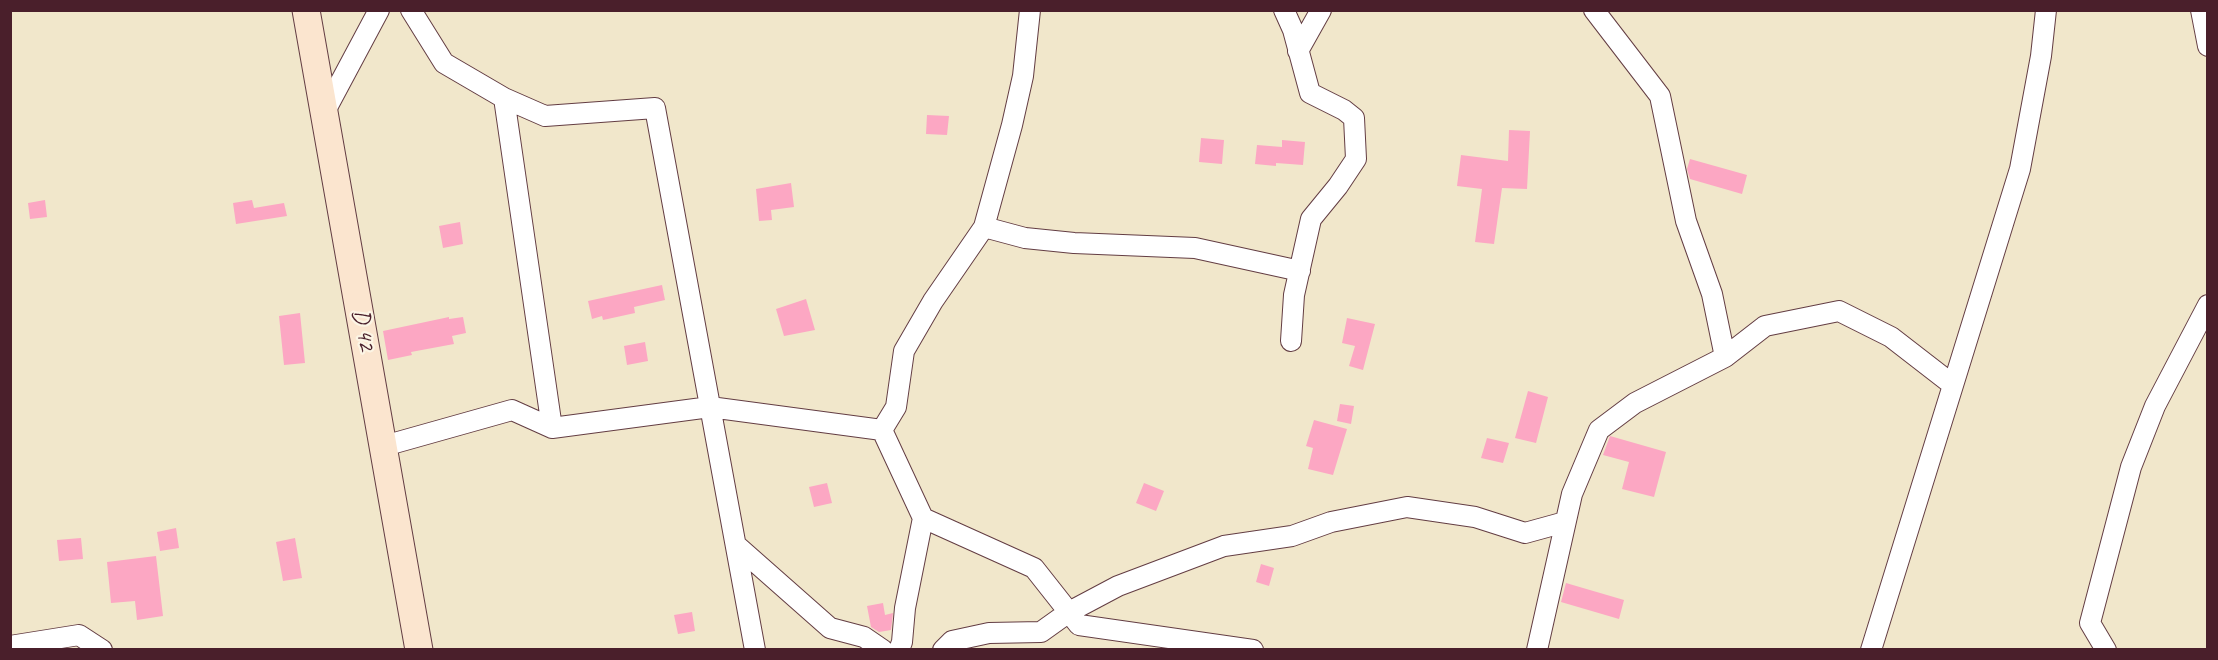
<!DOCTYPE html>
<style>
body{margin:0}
#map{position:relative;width:2218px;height:660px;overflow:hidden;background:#f1e7cb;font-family:Caveat,sans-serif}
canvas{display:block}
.frame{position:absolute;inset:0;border:12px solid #4a1f2b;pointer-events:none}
</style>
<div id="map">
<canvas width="2218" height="660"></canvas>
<div class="frame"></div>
</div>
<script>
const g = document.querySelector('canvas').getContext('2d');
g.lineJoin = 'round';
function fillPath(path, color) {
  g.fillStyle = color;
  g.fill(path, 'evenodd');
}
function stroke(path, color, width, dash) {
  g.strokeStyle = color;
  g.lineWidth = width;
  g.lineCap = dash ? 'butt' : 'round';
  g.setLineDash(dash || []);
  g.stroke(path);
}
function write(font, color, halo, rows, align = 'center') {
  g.font = font + ' Caveat,sans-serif';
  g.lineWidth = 4.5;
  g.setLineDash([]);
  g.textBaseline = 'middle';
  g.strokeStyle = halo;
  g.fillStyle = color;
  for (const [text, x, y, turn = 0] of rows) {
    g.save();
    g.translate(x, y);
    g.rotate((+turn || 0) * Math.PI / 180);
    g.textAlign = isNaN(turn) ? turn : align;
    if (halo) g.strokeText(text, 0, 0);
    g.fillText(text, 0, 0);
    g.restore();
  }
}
const building = new Path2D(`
 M927,115L949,116L947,135L926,134Z
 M1509,130L1530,131L1527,189L1502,188L1494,244L1475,242L1482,189L1457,186L1461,155L1508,161Z
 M1201,138L1224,140L1222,164L1199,162Z
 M1282,140L1305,142L1303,165L1276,163V166L1255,164L1257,145L1282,147Z
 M1690,159L1747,175L1742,194L1690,179L1687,169Z
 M791,183L794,207L771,210L772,220L759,221L756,189Z
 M45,200L47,217L30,219L28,203Z
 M252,200L254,208L284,203L287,216L236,224L233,203Z
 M460,222L463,244L443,248L439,226Z
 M662,285L665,300L634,307L635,313L603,320L602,316L592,319L588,301Z
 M806,299L815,330L784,336L776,309Z
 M300,313L305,363L284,365L279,316Z
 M449,317V319L463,317L466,333L452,336L454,344L411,352L412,355L388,360L383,331Z
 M1347,318L1375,324L1363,370L1349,366L1355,346L1342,343Z
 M645,342L648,361L627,365L624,346Z
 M1528,391L1548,397L1536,443L1515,438Z
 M1340,404L1354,406L1351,424L1337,421Z
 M1314,420L1347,429L1333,475L1308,469L1313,448L1306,446Z
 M1610,436L1666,452L1654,497L1622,489L1629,462L1603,455Z
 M1487,438L1509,443L1503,463L1481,458Z
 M827,483L832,503L814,507L809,487Z
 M1144,483L1164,491L1156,511L1136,503Z
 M176,528L179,548L160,551L157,532Z
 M81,538L83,559L59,561L57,540Z
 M295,538L302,578L283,581L276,542Z
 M156,556L163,616L137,620L135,601L111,603L107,562Z
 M1261,564L1274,568L1269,586L1256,582Z
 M1566,583L1624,600L1619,619L1561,602Z
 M883,603L885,615L893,613L891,630L879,632L871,627L867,606Z
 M692,612L695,631L678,634L674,615Z`);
const street = new Path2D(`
 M411,10L444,63L504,98L545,116L655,108L755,650
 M1284,10L1293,30L1310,93L1344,110L1354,118L1356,159L1338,186L1311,219L1294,295L1291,341
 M1594,10L1660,96L1686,221L1712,294L1725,357
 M2201,10L2208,46
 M1298,51L1321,10
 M504,98L552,428
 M324,113L379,10
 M984,227L1025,238L1074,243L1195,248L1300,271
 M882,430L896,407L904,351L933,301L984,227L1012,125L1023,76L1030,10
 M384,446L512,410L552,428L710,407L882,430L923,518L1034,568L1079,625L1253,650
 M736,545L830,628L864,637L883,650
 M10,646L79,635L102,650
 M899,650L902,642L905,608L923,518
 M943,650L952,641L989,633L1041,632L1069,612L1118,586L1224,546L1292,536L1331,522L1407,507L1475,517L1525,533L1565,522
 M1537,650L1572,494L1599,430L1635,403L1725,357L1765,326L1839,311L1891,337L1953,385
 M1871,650L2020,169L2041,56L2046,10
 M2106,650L2090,623L2131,467L2155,406L2208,305`);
const secondary = new Path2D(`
 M306,10L419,650`);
const streetNames = [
 ["D 42",363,330,80]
];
fillPath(building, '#fca7c3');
stroke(street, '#633d43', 22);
stroke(secondary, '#633d43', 29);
stroke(street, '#fff', 20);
stroke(secondary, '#fbe5cf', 27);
write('24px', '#4a1f2b', '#fcf5e5', streetNames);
</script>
